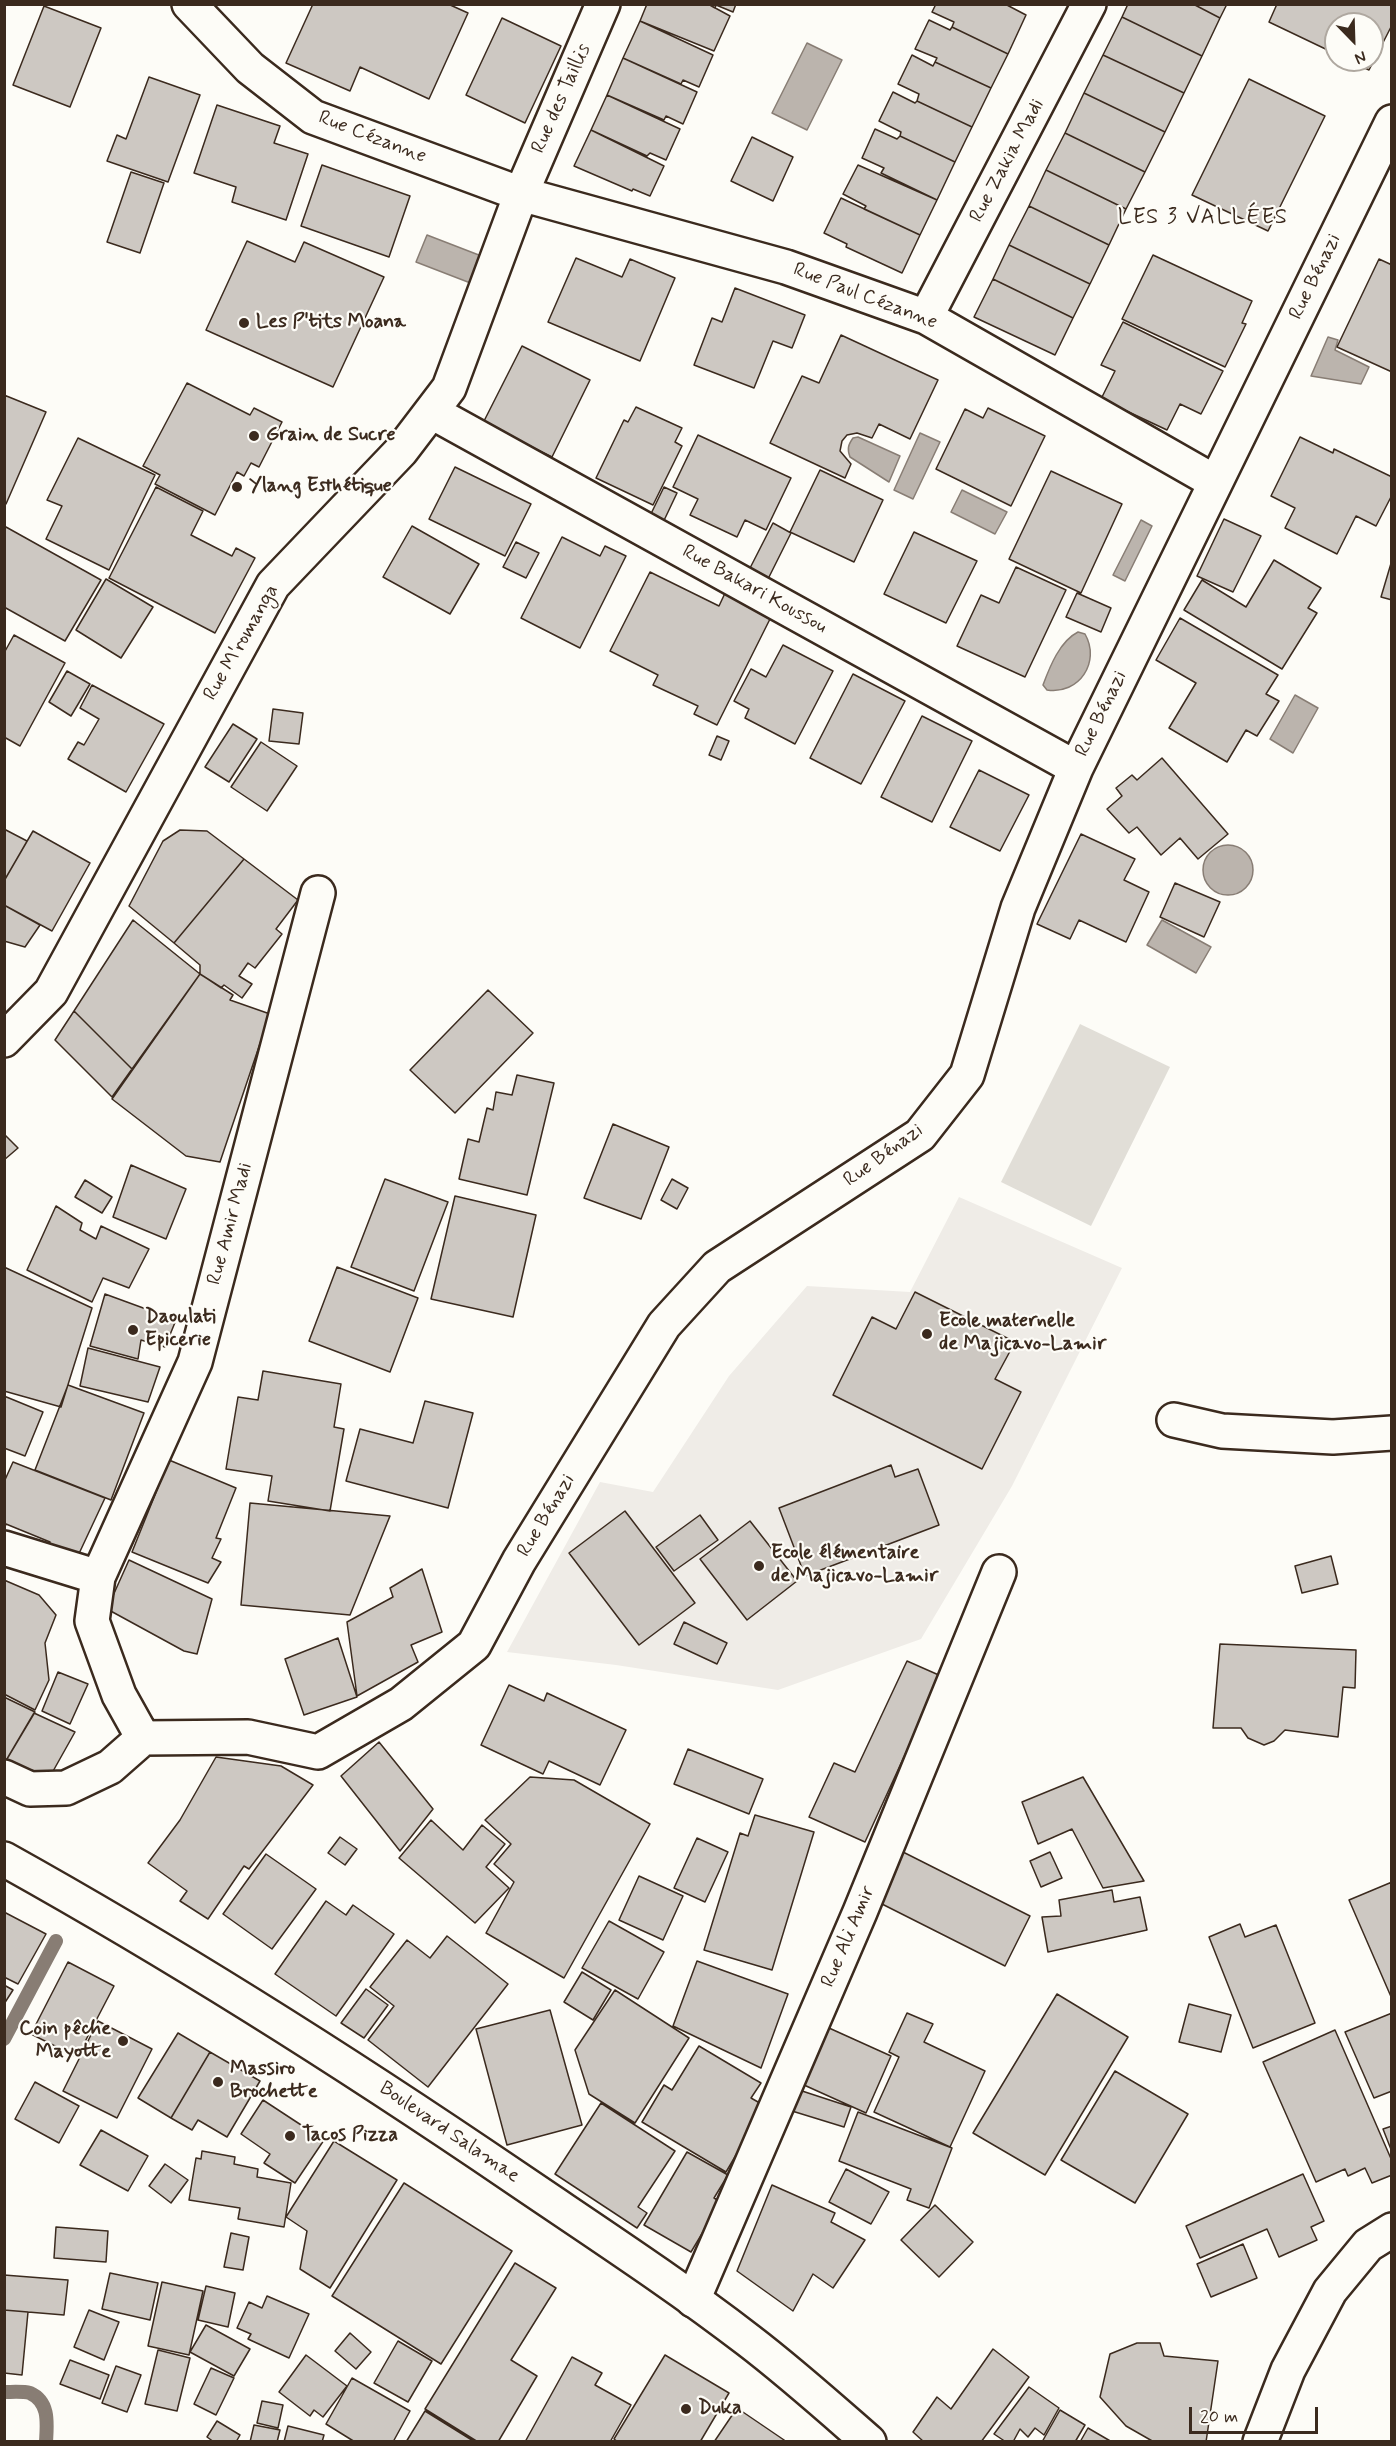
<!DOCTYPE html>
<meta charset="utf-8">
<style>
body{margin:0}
#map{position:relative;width:1396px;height:2446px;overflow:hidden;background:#fdfcf7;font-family:Mynerve,sans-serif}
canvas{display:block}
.frame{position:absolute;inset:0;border:6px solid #3b2a1e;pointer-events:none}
.north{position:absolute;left:1324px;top:12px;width:60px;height:60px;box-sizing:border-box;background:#fdfcf7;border:2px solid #afa8a0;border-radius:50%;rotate:157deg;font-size:16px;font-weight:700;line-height:24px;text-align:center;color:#3b2a1e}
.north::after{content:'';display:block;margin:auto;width:21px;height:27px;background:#3b2a1e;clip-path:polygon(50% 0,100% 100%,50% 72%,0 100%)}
.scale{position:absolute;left:1189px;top:2407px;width:129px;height:27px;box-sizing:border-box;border:3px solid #3b2a1e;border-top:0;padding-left:8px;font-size:18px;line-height:21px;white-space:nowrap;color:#3b2a1e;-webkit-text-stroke:4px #fdfcf7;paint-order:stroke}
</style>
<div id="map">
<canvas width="1396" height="2446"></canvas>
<div class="frame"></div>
<div class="north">N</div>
<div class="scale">20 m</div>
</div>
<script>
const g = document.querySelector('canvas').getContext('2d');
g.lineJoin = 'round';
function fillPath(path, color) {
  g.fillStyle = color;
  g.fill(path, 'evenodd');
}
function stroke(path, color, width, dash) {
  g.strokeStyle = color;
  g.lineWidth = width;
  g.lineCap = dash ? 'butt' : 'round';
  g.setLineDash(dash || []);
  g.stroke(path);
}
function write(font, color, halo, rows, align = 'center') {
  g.font = font + ' Mynerve,sans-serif';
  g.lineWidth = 4.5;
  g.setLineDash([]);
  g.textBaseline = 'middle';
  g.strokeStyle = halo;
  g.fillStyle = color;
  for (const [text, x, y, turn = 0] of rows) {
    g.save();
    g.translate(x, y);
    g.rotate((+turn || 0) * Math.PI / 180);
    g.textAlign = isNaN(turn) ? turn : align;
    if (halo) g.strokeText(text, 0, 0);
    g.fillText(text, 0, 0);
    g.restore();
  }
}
const built = new Path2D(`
 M959,1197L1122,1268L1012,1486L921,1639L778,1690L616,1665L507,1652L600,1482L653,1492L729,1376L807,1286L910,1292Z`);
const green = new Path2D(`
 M1080,1024L1170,1067L1091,1226L1001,1182Z`);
const water = new Path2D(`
 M807,43L842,60L807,130L772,113Z
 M427,235L484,257L473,284L416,262Z
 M1328,337L1338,340L1335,350L1369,367L1361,384L1311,376Z
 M920,433L940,442L913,499L894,490Z
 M858,437L900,456L889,482L850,457C847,449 848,445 853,438Z
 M962,490L1007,512L995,534L951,512Z
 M1141,520L1152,526L1125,581L1113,575Z
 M1078,632L1085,634C1101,662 1079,695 1047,690L1043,685C1050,666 1060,641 1078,632Z
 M1295,695L1318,708L1293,753L1270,739Z
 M1203 870a25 25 0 1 1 50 0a25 25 0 1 1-50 0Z
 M1162,920L1211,947L1196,973L1147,945Z`);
const stream = new Path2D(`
 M4,2039L56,1941
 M4,2392C12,2392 23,2391 30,2393C50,2402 47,2424 46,2442`);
const building = new Path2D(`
 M313,4H448L468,13L429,99L360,67L350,91L286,63Z
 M647,4H708L730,16L714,51L640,21Z
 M708,4H736L733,12L716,5L715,8Z
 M936,4H1005L1026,15L1008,54L952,27L954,22L932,12Z
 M1128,4H1193L1220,18L1202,56L1122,17Z
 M1193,4H1227L1220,18Z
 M1277,4H1392V25L1369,70L1348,60H1372V24H1336V54L1269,22Z
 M44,6L101,28L70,107L13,85Z
 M1122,17L1202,56L1184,93L1103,55Z
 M502,18L561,46L525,123L466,95Z
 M929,20L950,30L952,27L1008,54L991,88L935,62L937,58L915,49Z
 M640,21L713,55L699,87L683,80L681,84L623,58Z
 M912,55L933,66L935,62L991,88L972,127L917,101L919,94L898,84Z
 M1103,55L1184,93L1165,132L1084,93Z
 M623,58L697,92L683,124L666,116L664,120L607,95Z
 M149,77L200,95L168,182L107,161L117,135L126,139Z
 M1249,79L1325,116L1268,231L1192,195Z
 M893,92L915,103L917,101L972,127L955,162L900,136L901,132L879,121Z
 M1084,93L1165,132L1145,172L1065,133Z
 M607,95L680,129L666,160L650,153L647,156L591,130Z
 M217,105L280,126L274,143L308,154L286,220L232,202L236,187L194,173Z
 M875,129L897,139L900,136L955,162L937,200L881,173L884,168L862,158Z
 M591,130L664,166L650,196L633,189L632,191L574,166Z
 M1065,133L1145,172L1126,209L1046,170Z
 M752,137L793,157L773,201L731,181Z
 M322,165L410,196L389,257L301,226Z
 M858,165L937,200L920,235L864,209L866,206L843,194Z
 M1046,170L1126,209L1109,245L1029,206Z
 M131,172L164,183L140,253L107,242Z
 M841,198L920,235L902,273L846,247L847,244L824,233Z
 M1029,206L1109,245L1090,284L1009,245Z
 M247,241L295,262L304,242L384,277L333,387L206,330Z
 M1009,245L1090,284L1073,318L993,279Z
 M1153,255L1252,301L1242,323L1246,324L1225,367L1122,319Z
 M576,258L622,277L630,259L675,278L640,361L548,322Z
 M1379,259L1392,265V372L1337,347Z
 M993,279L1073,318L1055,355L974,317Z
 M735,288L805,315L792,348L773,341L754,388L694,365L712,318L722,322Z
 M1123,322L1223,371L1201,414L1180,404L1167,430L1101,399L1115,371L1101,365Z
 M841,335L938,380L910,439L879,424L872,438L857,433L847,435L842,441L840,451L851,464L845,478L770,443L802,376L819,383Z
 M522,346L590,380L552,457L483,423Z
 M187,383L250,415L254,408L282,422L259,467L251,463L244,476L237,472L215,515L155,484L160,475L143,466Z
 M4,395L46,412L6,504L4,503Z
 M636,407L682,428L675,442L682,446L653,505L596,478L624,420L628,422Z
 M988,408L1045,436L1011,506L936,469L965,409L983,418Z
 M698,435L791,478L766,530L745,520L737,537L690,515L698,499L673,487Z
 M1300,437L1333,453L1334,449L1392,477V495L1376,526L1356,516L1337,554L1285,528L1295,508L1271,496Z
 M78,438L155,475L109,570L46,539L62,506L47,500Z
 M455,467L531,504L505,556L429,519Z
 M820,470L883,500L854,562L790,532Z
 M1051,471L1122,504L1081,593L1009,559Z
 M156,487L203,511L191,535L232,556L236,548L255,558L215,633L109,578Z
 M664,487L677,493L659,531L646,524Z
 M1224,519L1261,536L1233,592L1197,576Z
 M773,523L791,533L767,581L748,572Z
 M412,526L479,564L450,614L383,577Z
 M6,527L101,580L65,641L4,607V530Z
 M914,532L977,561L946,623L884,594Z
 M562,537L600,556L605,546L626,556L580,648L521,618Z
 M516,542L539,553L526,578L503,567Z
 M1274,560L1321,588L1308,608L1317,613L1282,669L1184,610L1202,580L1246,607Z
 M1392,560V600L1381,597Z
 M1016,567L1066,590L1025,677L957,646L981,595L999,603Z
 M650,572L719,606L726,591L773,613L717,725L694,714L698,706L653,685L658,675L610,651Z
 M106,579L153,607L121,658L76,630Z
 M1077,593L1111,608L1101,632L1066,617Z
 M1180,618L1278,675L1266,694L1279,701L1257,736L1246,730L1227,762L1169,728L1196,683L1156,660Z
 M14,635L65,663L20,746L4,737V653Z
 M783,645L833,671L795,744L745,718L749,709L734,701L751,669L766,677Z
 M67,671L90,684L71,716L49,702Z
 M853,674L905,701L861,784L810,758Z
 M92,685L164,724L126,792L68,759L78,742L84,745L99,719L80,708Z
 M273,709L303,713L299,744L269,741Z
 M922,716L972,741L932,822L881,797Z
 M233,724L257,739L229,782L205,767Z
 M717,736L729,741L721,760L709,755Z
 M261,742L297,766L267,811L231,787Z
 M1162,758L1228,834L1198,859L1180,838L1161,855L1137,827L1129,833L1107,809L1122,796L1116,788L1132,775L1137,780Z
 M979,770L1029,795L1000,851L950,827Z
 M4,829L27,841L4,881Z
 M180,830L207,831L244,859L174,943L129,906L163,841Z
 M33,831L90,863L52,931L4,905V881Z
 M1081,834L1135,859L1124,880L1149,892L1126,942L1079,920L1070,939L1037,924Z
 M244,859L298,900L276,929L282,934L255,968L248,963L239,976L252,984L242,998L224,985L221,988L200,974V965L174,943Z
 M1175,883L1220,902L1204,937L1160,917Z
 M4,905L40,925L25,947L4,941Z
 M133,920L200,974L132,1069L74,1011Z
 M200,974L233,995L230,1000L270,1014L220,1162L186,1156L112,1099Z
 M488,990L533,1033L455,1113L410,1070Z
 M74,1011L132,1069L112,1097L55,1040Z
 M517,1075L554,1083L527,1195L459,1179L468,1139L479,1142L487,1108L493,1110L496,1092L512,1095Z
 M613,1124L669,1147L641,1219L584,1198Z
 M4,1134L18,1148L4,1160Z
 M131,1165L186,1189L166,1239L113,1217Z
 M385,1179L448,1202L414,1291L351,1267Z
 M672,1179L688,1188L677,1209L661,1200Z
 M85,1180L112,1197L102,1213L75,1197Z
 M455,1196L536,1215L513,1317L431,1299Z
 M56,1206L82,1223L80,1230L96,1239L101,1226L149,1249L129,1288L103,1278L92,1302L27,1270Z
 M4,1267L92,1308L61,1407L4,1391Z
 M337,1267L418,1298L390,1372L309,1341Z
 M915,1292L1015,1342L995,1379L1021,1392L982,1469L833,1395L872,1317L896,1329Z
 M105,1294L176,1320L165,1347L141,1340L138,1359L90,1346Z
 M88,1348L160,1367L148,1402L80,1386Z
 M263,1371L341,1384L334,1427L344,1429L330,1511L268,1501L272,1476L226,1469L238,1397L258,1400Z
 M68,1385L144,1413L111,1500L35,1470Z
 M4,1396L43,1412L25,1456L4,1448Z
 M425,1401L473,1413L448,1508L346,1481L360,1429L413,1443Z
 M169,1460L236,1488L216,1538L221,1539L212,1558L221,1562L208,1583L132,1552Z
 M13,1462L105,1498L76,1560L48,1549L50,1542L6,1524L4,1529V1482Z
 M891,1465L895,1477L918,1469L939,1525L805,1576L779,1508Z
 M250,1503L390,1516L350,1615L241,1605Z
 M625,1511L695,1603L639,1645L569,1553Z
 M700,1515L718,1540L674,1571L656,1547Z
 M750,1521L797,1581L747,1620L700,1559Z
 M1331,1556L1338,1584L1302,1593L1295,1566Z
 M129,1560L212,1599L197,1654L184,1651L107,1609Z
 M422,1569L442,1632L411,1645L418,1662L357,1696L347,1622L393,1597L390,1588Z
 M4,1580L39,1595L56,1615L45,1643L49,1680L35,1710L4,1694Z
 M684,1622L727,1643L717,1664L674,1644Z
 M338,1638L357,1697L304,1715L285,1659Z
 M1220,1644L1356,1650L1355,1688L1343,1687L1338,1737L1285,1730L1274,1741L1264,1745L1248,1738L1241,1728H1213Z
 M907,1661L941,1676L865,1842L809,1817L834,1763L855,1772Z
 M58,1672L88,1684L70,1724L42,1711Z
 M509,1685L544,1701L547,1693L626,1730L600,1785L549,1761L543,1774L481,1745Z
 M4,1697L35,1712L4,1764Z
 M34,1713L75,1732L52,1773L31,1778L4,1764Z
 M379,1742L433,1809L400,1851L341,1776Z
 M688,1749L763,1779L749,1814L674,1784Z
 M216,1757L281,1766L313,1785L249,1869L244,1866L208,1919L180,1901L187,1891L148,1863L180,1820Z
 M530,1777L574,1780L650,1824L564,1978L486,1933L514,1882L494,1864L511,1844L485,1820Z
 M1083,1777L1144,1881L1103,1888L1072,1829L1038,1844L1022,1802Z
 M755,1815L814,1832L772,1970L704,1950L740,1833L748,1836Z
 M431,1820L463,1850L482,1825L505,1844L486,1867L509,1888L475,1923L399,1858Z
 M340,1837L357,1849L345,1865L328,1853Z
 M697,1838L728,1852L705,1902L674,1888Z
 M903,1852L1030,1916L1005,1966L878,1902Z
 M1050,1852L1062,1878L1041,1887L1030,1861Z
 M266,1854L316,1889L272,1949L223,1914Z
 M639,1876L683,1896L663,1940L619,1920Z
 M1392,1882V1999L1349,1900Z
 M1112,1890L1114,1902L1140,1897L1147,1930L1048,1952L1042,1917L1061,1916L1059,1900Z
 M326,1901L346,1915L353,1905L394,1934L336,2016L275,1974Z
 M4,1912L46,1934L18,1984L4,1977Z
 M609,1921L664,1952L638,1999L582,1968Z
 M1240,1924L1245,1937L1276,1925L1315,2023L1253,2048L1209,1937Z
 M447,1936L508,1984L428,2087L368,2040L394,2006L370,1987L407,1940L430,1958Z
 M697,1961L788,1994L761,2068L673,2026Z
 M68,1962L114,1986L77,2057L31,2034Z
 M582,1972L611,1990L593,2020L564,2002Z
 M4,1985L13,1990L4,2004Z
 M366,1989L388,2005L364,2038L341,2023Z
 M615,1990L689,2038L635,2123L589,2094L575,2050Z
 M1057,1994L1128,2037L1045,2175L973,2133Z
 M1189,2004L1231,2015L1221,2052L1179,2042Z
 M550,2010L582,2125L507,2145L476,2029Z
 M907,2013L933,2024L924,2042L985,2071L950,2147L874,2112L899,2057L889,2052Z
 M1392,2013V2091L1374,2098L1345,2032Z
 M98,2021L152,2049L117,2118L63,2091Z
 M829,2028L891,2056L866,2113L804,2085Z
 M1335,2030L1392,2161V2175L1372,2183L1365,2168L1348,2176L1345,2169L1316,2182L1263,2062Z
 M178,2033L210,2052L171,2118L138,2098Z
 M699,2046L761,2083L751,2098L765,2106L726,2172L642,2122L664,2085L672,2090Z
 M210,2052L260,2081L227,2137L198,2120L192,2130L171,2118Z
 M1115,2071L1188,2114L1135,2203L1061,2160Z
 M35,2082L79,2106L59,2143L15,2119Z
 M799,2090L851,2107L844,2127L792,2111Z
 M263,2100L324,2140L295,2183L264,2163L270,2154L241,2134Z
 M601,2103L675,2151L638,2207L647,2213L637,2228L555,2174Z
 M858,2112L952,2148L929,2208L907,2200L911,2189L839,2161Z
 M1392,2126V2152L1383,2129Z
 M101,2130L148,2156L128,2191L80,2165Z
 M334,2141L397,2180L330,2288L300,2269L307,2231L286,2217Z
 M202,2151L235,2157L234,2164L258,2169L257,2177L291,2183L284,2227L238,2219L240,2208L189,2200L196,2158L201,2159Z
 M687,2152L728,2175L714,2198L721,2202L691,2252L644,2225Z
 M165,2164L188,2180L171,2203L149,2186Z
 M846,2169L889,2192L871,2224L829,2202Z
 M1303,2174L1324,2221L1311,2227L1317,2240L1279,2257L1267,2229L1200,2258L1186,2226Z
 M404,2183L512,2251L441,2364L332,2296Z
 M772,2185L835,2213L831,2222L865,2240L833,2288L813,2274L793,2311L737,2271Z
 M935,2205L973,2242L939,2277L901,2240Z
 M56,2227L108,2231L106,2262L54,2258Z
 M231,2233L249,2237L243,2270L224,2267Z
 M1243,2244L1257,2278L1211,2297L1197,2264Z
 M515,2263L556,2288L511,2360L537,2376L498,2442H478L425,2409Z
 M110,2273L158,2283L150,2320L102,2309Z
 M4,2275L68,2280L64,2315L4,2310Z
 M162,2282L203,2291L189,2355L148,2346Z
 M206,2286L235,2293L228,2327L198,2320Z
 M267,2296L309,2314L289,2358L248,2339L251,2334L237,2328L249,2302L262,2308Z
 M4,2310L28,2312L22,2375L4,2373Z
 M89,2310L119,2322L104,2360L74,2347Z
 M206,2325L250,2349L234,2376L190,2352Z
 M350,2333L371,2352L356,2369L335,2351Z
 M398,2341L432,2361L408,2402L374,2383Z
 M1137,2343H1160L1164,2356L1218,2361L1206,2442H1154L1126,2426L1100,2397L1110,2354Z
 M993,2349L1029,2377L981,2442H924L913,2432L937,2397L951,2409Z
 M158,2350L190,2358L177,2411L145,2404Z
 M306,2355L347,2386L323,2417L314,2410L310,2416L279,2392Z
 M665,2355L729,2393L700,2442H618L614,2439Z
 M572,2357L602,2373L595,2385L631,2405L610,2442H525Z
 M70,2360L109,2375L100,2399L60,2384Z
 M116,2366L141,2375L127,2412L102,2403Z
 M211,2368L234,2378L216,2415L194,2404Z
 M352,2378L410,2411L393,2442H355L326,2424Z
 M1029,2387L1059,2408L1044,2435L1035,2428L1028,2437L1020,2429L1013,2442H1006L994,2434Z
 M262,2401L283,2405L278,2428L257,2423Z
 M737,2408L787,2442H714Z
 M1060,2410L1085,2425L1075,2442H1042Z
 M425,2411L475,2442H406Z
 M217,2421L240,2435L236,2442H214L207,2437Z
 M254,2425L280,2430L277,2442H250Z
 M288,2426L324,2435L322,2442H284Z
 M1088,2428L1112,2442H1080Z`);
const minor = new Path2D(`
 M189,4L250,68L313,117L521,194L786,267L926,317L1215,482
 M926,317L1089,4
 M432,412L1076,768
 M4,1040L51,992L273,585L401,451L449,388L521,194L603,4
 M1174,1420L1222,1431L1333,1437L1392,1433
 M4,1548L98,1577
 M143,1738L248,1737L318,1752L401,1704L474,1645L519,1561L664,1325L717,1267L920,1135L967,1075L1018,908L1076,768L1392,122
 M143,1738L119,1695L92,1621L98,1577L195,1362L318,893
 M4,1777L30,1789L66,1788L110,1767L143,1738
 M693,2300L860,1912L999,1572
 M1260,2442L1288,2370L1330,2291L1368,2245L1392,2230`);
const major = new Path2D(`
 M4,1859C180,1957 350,2065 516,2178C594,2231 674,2283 748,2340C790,2372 829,2407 869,2442`);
const markers = [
 [244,323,6,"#3b2a1e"],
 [254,436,6,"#3b2a1e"],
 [237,487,6,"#3b2a1e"],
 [133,1330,6,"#3b2a1e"],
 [927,1334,6,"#3b2a1e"],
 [759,1566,6,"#3b2a1e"],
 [123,2041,6,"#3b2a1e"],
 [218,2082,6,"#3b2a1e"],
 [290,2136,6,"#3b2a1e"],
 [686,2409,6,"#3b2a1e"]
];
const streetNames = [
 ["Rue des Taillis",562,99,-66],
 ["Rue Cézanne",372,138,21],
 ["Rue Zakia Madi",1008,161,-62],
 ["Rue Bénazi",1316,277,-64],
 ["Rue Paul Cézanne",865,297,21],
 ["Rue Bakari Koussou",754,590,29],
 ["Rue M'romanga",242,643,-60],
 ["Rue Bénazi",1102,714,-64],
 ["Rue Bénazi",884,1156,-36],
 ["Rue Amir Madi",231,1224,-75],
 ["Rue Bénazi",547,1516,-59],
 ["Rue Ali Amir",849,1937,-67],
 ["Boulevard Salamae",449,2133,34]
];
const poiNames = [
 ["Les P'tits Moana",256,323],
 ["Grain de Sucre",266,436],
 ["Ylang Esthétique",249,487],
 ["Daoulati",145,1318],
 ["Epicerie",145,1341],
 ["Ecole maternelle",939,1322],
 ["de Majicavo-Lamir",939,1345],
 ["Ecole élémentaire",771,1554],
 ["de Majicavo-Lamir",771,1577],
 ["Coin pêche",111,2030,"right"],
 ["Mayotte",111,2053,"right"],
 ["Massiro",230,2070],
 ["Brochette",230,2093],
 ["Tacos Pizza",302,2136],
 ["Duka",698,2409]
];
const quarterNames = [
 ["LES 3 VALLÉES",1203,218]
];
fillPath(built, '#efece7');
fillPath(green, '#e1ded7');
fillPath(water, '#bbb4ad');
stroke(water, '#887d74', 1.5);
stroke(stream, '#887d74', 14);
fillPath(building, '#cdc8c2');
stroke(building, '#3b2a1e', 1.5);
stroke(minor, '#3b2a1e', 38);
stroke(major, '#3b2a1e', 38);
stroke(minor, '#fdfcf7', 33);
stroke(major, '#fdfcf7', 33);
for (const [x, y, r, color] of markers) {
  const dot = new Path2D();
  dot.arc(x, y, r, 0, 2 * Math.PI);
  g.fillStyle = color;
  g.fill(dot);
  stroke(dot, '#fdfcf7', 2);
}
write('20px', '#3b2a1e', '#fdfcf7', streetNames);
write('bold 20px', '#3b2a1e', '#fdfcf7', poiNames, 'left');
g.letterSpacing = '1.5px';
write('22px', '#3b2a1e', '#fdfcf7', quarterNames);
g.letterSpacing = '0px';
</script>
